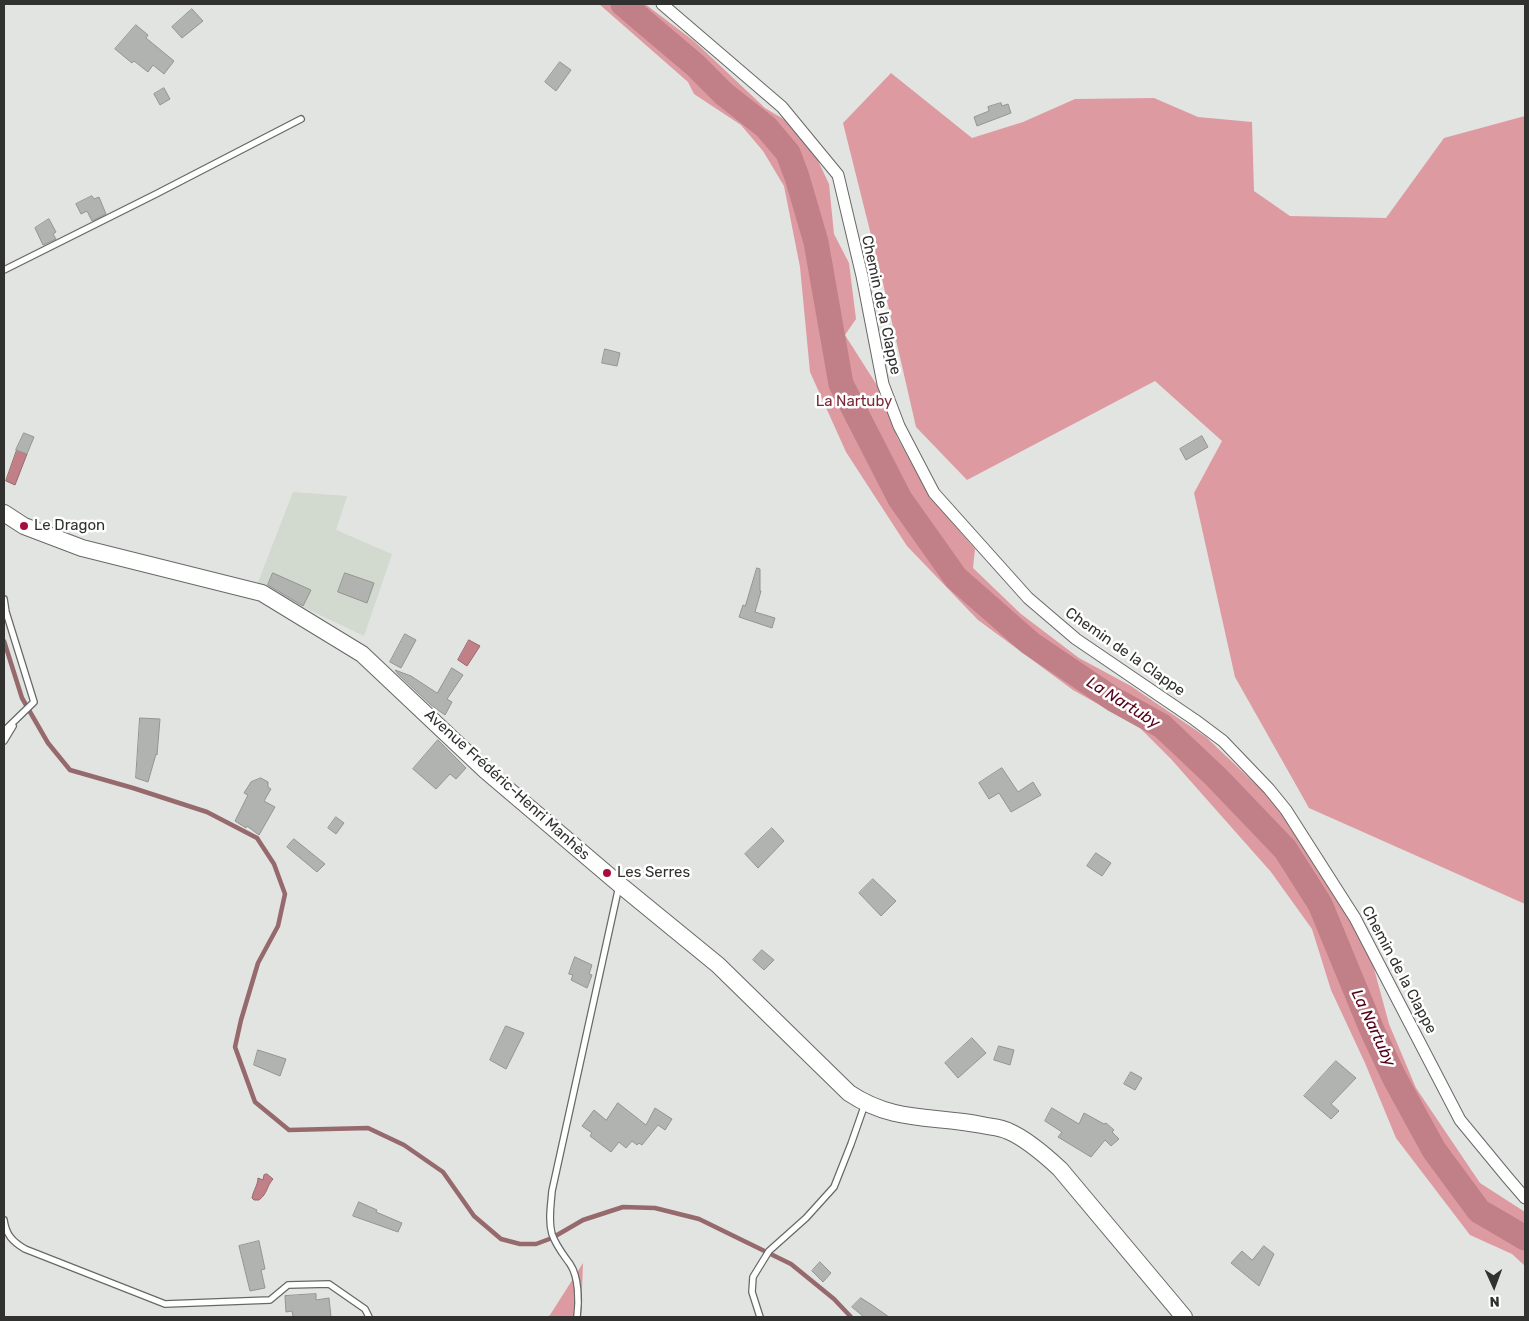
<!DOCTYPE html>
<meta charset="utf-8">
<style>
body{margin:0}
#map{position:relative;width:1529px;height:1321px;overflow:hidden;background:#e1e4e0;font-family:Rubik,sans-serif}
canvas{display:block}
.frame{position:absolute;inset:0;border:5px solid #313230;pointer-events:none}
.north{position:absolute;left:1469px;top:1261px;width:50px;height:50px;-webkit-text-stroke:4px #fff;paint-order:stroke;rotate:178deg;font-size:14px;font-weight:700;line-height:20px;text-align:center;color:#313230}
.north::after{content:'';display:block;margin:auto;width:18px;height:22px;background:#313230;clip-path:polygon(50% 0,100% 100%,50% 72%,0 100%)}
</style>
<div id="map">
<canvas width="1529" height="1321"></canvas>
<div class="frame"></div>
<div class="north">N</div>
</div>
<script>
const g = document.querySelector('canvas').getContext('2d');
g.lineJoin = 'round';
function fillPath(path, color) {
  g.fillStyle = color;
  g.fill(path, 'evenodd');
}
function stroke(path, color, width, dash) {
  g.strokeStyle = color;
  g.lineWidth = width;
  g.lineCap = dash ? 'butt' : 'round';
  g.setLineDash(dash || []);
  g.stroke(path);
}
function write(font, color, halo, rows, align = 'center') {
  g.font = font + ' Rubik,sans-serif';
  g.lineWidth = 5;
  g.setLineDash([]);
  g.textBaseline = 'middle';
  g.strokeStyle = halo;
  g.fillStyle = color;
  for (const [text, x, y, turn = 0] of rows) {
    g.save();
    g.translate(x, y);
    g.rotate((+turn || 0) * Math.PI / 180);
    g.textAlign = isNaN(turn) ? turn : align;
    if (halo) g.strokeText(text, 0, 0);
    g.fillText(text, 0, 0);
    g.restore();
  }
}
const built = new Path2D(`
 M293,492L347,496L336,530L392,554L364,636L257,585Z`);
const forest = new Path2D(`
 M599,4H645L694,41L765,108L790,123L812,148L829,184L834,234L849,263L856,319L845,335L880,390L897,437L931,498L975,549L973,568L1021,614L1079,658L1131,686L1206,737L1286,813L1366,939L1389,1024L1416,1088L1480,1183L1525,1212V1266L1512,1254L1470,1235L1396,1138L1365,1063L1331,990L1312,929L1271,872L1171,759L1139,727L1073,690L978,620L907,546L846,452L810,372L800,267L784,186L763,151L741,125L694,94L688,82Z
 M891,73L972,138L1023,122L1075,99L1154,98L1198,117L1252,122L1254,191L1290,216L1386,218L1444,138L1525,116V904L1309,808L1235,677L1194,493L1222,441L1155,381L967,480L916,427L883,283L843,123Z
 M583,1263L581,1317H547L550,1315Z`);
const water = new Path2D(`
 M17,450L27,454L15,485L6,481Z
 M469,640L480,646L467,666L458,660Z
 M267,1174L273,1179C266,1187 268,1193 259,1200H254L252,1198C253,1191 258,1185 258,1178L263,1180L264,1175Z`);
const stream = new Path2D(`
 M4,641L22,698L48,743L70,770L133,788L207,812L257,838L274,864L285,894L278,926L258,963L241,1020L235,1047L255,1102L289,1130L368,1128L404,1145L443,1172L474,1216L501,1239L520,1244H536L552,1238L583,1220L623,1207L655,1208L699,1219L791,1264L834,1299L851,1317`);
const river = new Path2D(`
 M623,4L695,65L724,94L766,127L788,153L797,177L816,242L841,384L900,499L956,578L1030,643L1113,699L1162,726L1216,777L1285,849L1320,904L1372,1030L1394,1077L1434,1150L1479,1211L1525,1238`);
const building = new Path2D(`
 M192,9L203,21L182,38L172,27Z
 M136,25L148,35L146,38L174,61L164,74L153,65L148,72L134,61L132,63L115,49Z
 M560,62L571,70L556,91L545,82Z
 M164,88L170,99L160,105L154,94Z
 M1001,103L1002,106L1008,104L1011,113L977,126L974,117L989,111L988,107Z
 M92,196L94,199L99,197L106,214L92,221L87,211L81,214L76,204Z
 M49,219L56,232L53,234L56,239L43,245L35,228Z
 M605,349L620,353L617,366L602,363Z
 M24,433L34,437L27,454L16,450Z
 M1202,436L1208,447L1186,460L1180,449Z
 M757,568L760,569V591H761L755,612L775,618L772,628L739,617L743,605L745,606Z
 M273,573L311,590L303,606L268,585Z
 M345,573L374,583L367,603L338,592Z
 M405,634L416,640L401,668L390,662Z
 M452,668L463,675L447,699L452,702L445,715L431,705L398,674L395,670L411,676L437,693Z
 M140,718L160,719L157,755L156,754L148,782L136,778Z
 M438,740L466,768L456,779L450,774L436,789L413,769Z
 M1002,768L1018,792L1033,782L1041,795L1011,812L999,793L989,799L979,783Z
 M261,778L268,782V787L271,789L264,801L275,807L259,835L247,826L246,828L235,821L248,795L244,793L251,782Z
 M336,817L344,823L336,834L328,828Z
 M772,828L784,841L758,868L745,854Z
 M294,839L325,864L317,872L287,847Z
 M1096,853L1111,863L1102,876L1087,866Z
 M873,879L896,901L881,916L859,893Z
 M762,950L774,960L764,970L753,960Z
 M575,957L592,965L589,974L592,975L587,988L571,980L573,975L569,974Z
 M506,1026L524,1033L506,1069L490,1060Z
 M972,1038L986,1053L958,1078L945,1063Z
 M999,1046L1014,1050L1010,1065L994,1060Z
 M258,1050L286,1059L280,1076L254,1065Z
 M1336,1061L1356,1078L1331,1104L1339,1111L1331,1119L1304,1096Z
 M1131,1072L1142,1078L1135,1090L1124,1084Z
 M618,1103L646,1125L655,1108L672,1119L665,1130L658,1125L642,1145L639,1143L637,1145L632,1141L626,1148L619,1142L611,1152L590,1136L592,1133L582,1126L594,1110L606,1120Z
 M1052,1108L1079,1124L1084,1113L1104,1124L1106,1123L1114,1130L1112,1132L1119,1139L1111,1146L1105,1140L1091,1157L1058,1137L1062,1132L1045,1121Z
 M359,1202L377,1210L376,1212L402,1223L398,1232L353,1216Z
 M259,1241L265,1269L261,1270L265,1288L250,1291L239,1246Z
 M1264,1246L1274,1254L1259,1286L1231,1263L1242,1251L1252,1260Z
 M820,1262L831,1273L823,1282L812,1271Z
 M316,1294V1300L329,1298L331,1317H293L292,1311L286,1312L285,1296Z
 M861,1298L872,1305L889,1317H864L852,1307Z`);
const lane = new Path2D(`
 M4,270L156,194L301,119
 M4,599L6,612L34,702L4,731
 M4,741L13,726
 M4,1220C6,1235 13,1242 25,1249L165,1304L270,1300L288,1285L329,1284L365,1309L369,1317
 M577,1317C579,1302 579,1277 570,1264C563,1254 556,1246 552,1234C548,1220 551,1205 552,1191L619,886
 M760,1317L752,1292L753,1277L769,1251L806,1218L834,1187L851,1144L865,1104`);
const street = new Path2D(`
 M662,4L782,107L838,175L862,276L883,384L899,426L934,493L1028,598L1076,639L1195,720L1223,741L1269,789L1286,810L1355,918L1460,1120L1507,1177L1525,1198`);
const secondary = new Path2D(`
 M4,513L24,526L82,548L262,593L362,654L486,771L619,884L718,965L849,1093C894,1123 932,1115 982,1125C990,1127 1000,1127 1008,1131C1027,1139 1045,1155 1060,1169L1184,1317`);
const markers = [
 [24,526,5,"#a70e3e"],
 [607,873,5,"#a70e3e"]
];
const streetNames = [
 ["Chemin de la Clappe",881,305,78],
 ["Chemin de la Clappe",1125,652,35],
 ["Avenue Frédéric-Henri Manhès",507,785,42],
 ["Chemin de la Clappe",1399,970,62]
];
const parkNames = [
 ["La Nartuby",854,402]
];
const poiNames = [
 ["Le Dragon",34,526],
 ["Les Serres",617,873]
];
const waterNames = [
 ["La Nartuby",1123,703,32],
 ["La Nartuby",1373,1028,65]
];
fillPath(built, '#d2d9ce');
fillPath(forest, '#de9aa1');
fillPath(water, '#c18087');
stroke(water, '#96696d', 1);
stroke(stream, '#96696d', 4.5);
stroke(river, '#c18087', 25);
fillPath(building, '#b0b3af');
stroke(building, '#929591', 1);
stroke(lane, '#676966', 8);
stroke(street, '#676966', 13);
stroke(secondary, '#676966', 18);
stroke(lane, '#fff', 5.5);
stroke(street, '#fff', 11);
stroke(secondary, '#fff', 16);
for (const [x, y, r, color] of markers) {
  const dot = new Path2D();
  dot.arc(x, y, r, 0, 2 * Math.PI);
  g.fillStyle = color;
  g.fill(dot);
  stroke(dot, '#fff', 2);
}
write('15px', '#313230', '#fff', streetNames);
write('15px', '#782937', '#fff', parkNames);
write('15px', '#313230', '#fff', poiNames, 'left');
write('italic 16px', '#53021a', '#fff', waterNames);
</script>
